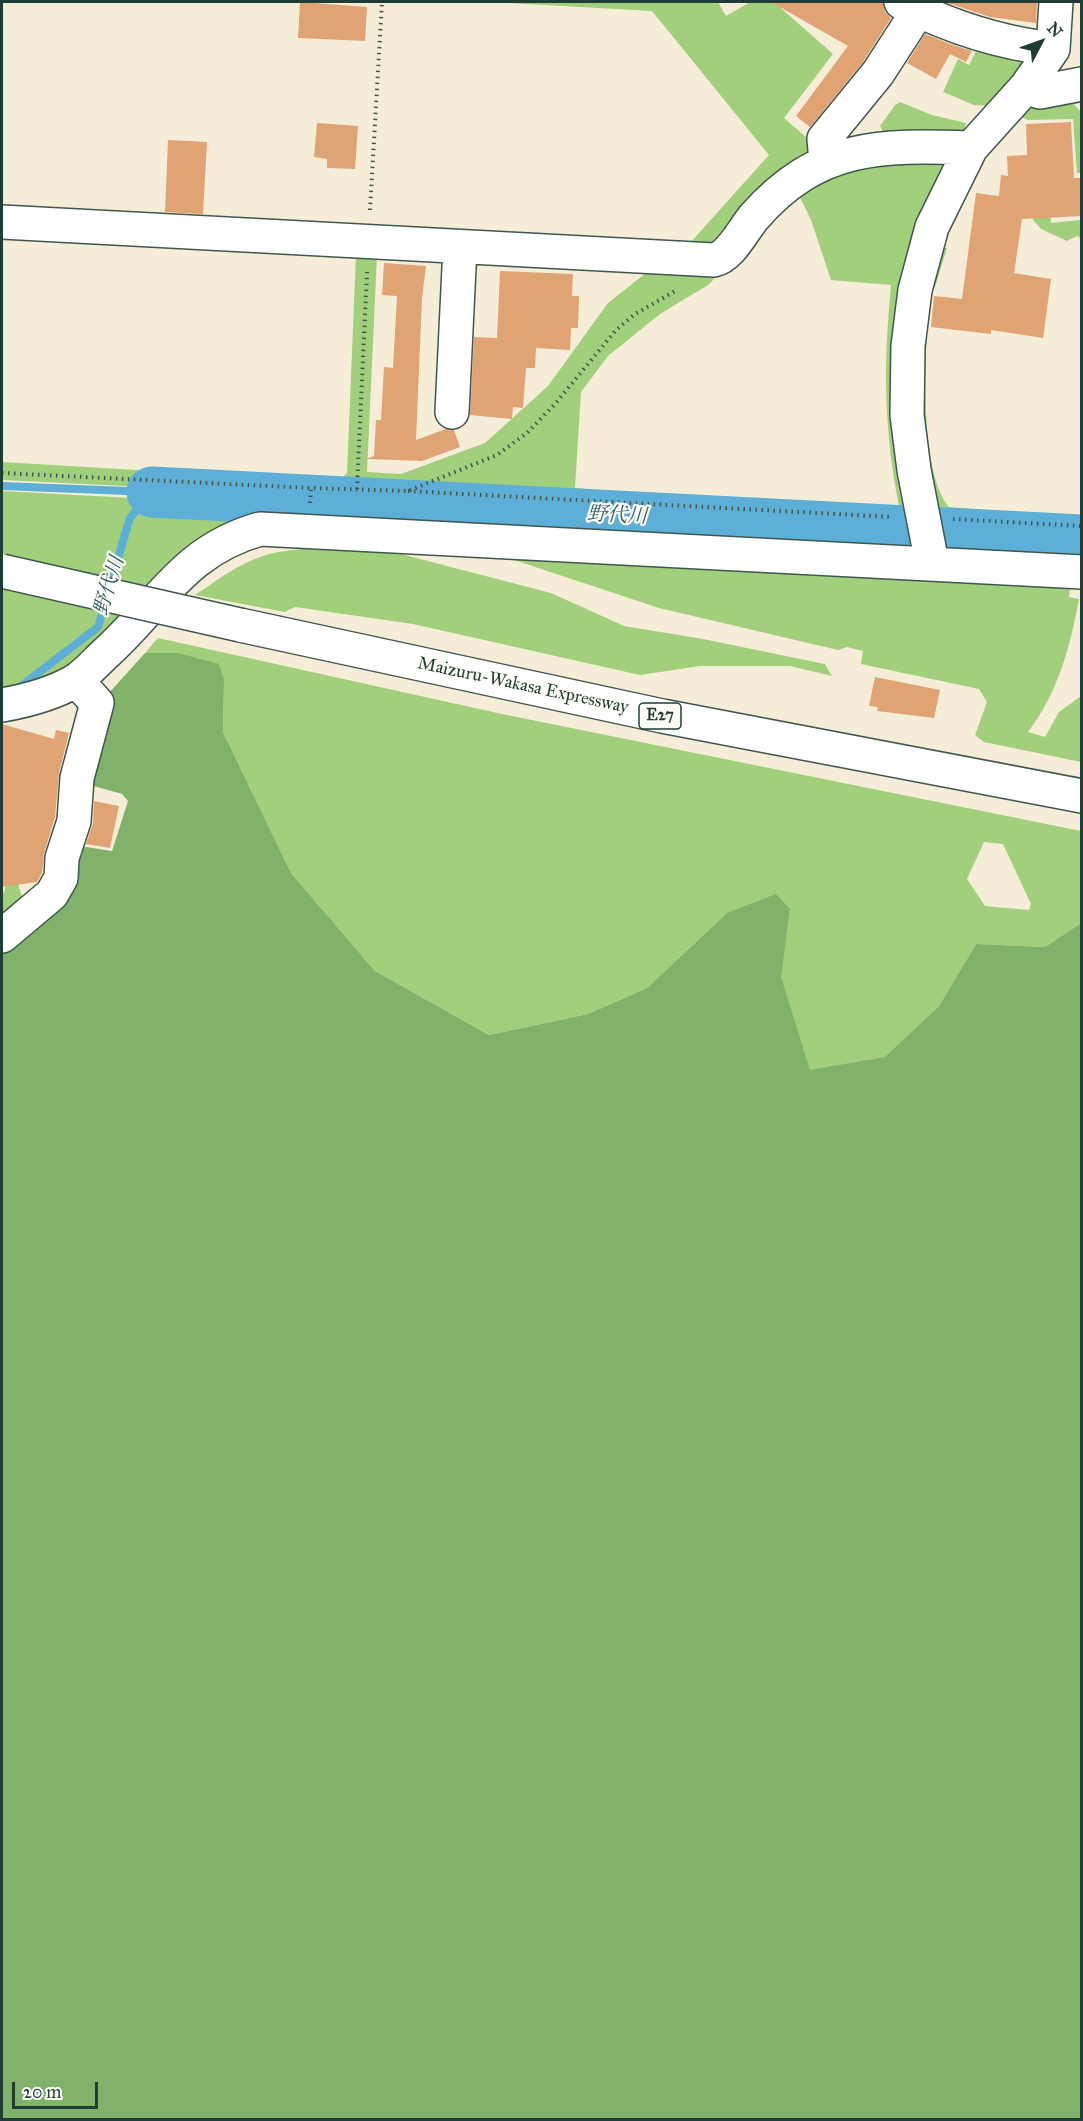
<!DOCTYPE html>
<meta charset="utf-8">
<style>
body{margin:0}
#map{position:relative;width:1083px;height:2121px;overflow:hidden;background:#f6edd9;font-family:"IM FELL Great Primer",serif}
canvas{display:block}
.frame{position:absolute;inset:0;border:3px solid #1f3d34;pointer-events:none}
.north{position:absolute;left:1011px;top:12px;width:60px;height:60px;-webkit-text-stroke:4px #fdfcf7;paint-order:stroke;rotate:49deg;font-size:16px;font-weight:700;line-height:24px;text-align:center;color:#1f3d34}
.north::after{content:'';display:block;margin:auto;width:21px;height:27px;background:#1f3d34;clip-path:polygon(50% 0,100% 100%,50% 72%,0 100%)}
.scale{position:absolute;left:12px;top:2082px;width:86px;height:27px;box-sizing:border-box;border:3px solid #1f3d34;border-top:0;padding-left:8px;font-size:18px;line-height:21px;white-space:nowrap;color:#1f3d34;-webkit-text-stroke:4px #fdfcf7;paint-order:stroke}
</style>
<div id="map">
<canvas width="1083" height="2121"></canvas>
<div class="frame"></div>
<div class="north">N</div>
<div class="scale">20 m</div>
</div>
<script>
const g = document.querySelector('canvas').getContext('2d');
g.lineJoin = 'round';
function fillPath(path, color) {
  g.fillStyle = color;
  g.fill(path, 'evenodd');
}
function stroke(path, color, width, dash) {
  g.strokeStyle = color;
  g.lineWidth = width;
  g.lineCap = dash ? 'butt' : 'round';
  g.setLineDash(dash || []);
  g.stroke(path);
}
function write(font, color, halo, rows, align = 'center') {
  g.font = font + ' "IM FELL Great Primer","Noto Serif JP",serif';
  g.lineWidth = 4.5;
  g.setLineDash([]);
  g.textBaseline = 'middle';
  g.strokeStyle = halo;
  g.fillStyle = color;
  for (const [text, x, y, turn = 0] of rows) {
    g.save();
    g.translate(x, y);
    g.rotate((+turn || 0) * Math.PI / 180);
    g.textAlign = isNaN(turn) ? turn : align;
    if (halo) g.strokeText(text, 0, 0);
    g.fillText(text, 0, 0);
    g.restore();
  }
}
const green = new Path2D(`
 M490,2H718L726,16L750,2H774L833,54L784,118L813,143L812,161L722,248L690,243L769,155L652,11Z
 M979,45L1044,54L991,106L974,105L943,92L958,59L969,65Z
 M1052,99L1071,101L1081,112V173H1077L1073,119L1028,120L1023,118L1020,108Z
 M900,102L932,115L966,123L963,136L889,141L880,126L895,105Z
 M952,155L940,192L908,511L900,512L902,524L2,480V462L338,482L347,473L356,254L377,255L367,472L401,474L485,443L548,386L608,303L651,269H693L816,172ZM799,195L811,220L831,280L891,285C883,369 884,430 900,512L806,510L798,504L575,488L581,392L608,356L660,314L708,285Z
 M1034,206L1050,207L1051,223L1081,220V239L1077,236L1067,241L1041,229L1033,220Z
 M937,247L947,248L935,287H931C925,338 917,468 949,507L1081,518V534L938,526L945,523L943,512L931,509C916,448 909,385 918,322C921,296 930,271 937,247Z
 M2,491L298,507V518C260,519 240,515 206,535L74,664L21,692L19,685L2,688Z
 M318,506L919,538L921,550L326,520L318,515Z
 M938,539L1081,546V562L948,553Z
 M374,547L551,593L624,626L703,639L825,664L832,676L790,666H700L640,675L413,624L295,607L285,612L195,595C216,581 238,564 263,556C298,545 338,549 374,547Z
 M514,552L1070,587L1069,597L1079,599C1070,647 1058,693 1028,732L1045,737L1059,712L1081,696V762L984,742L975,735L987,702L979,689L861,664L863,651L847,647L838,650L659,608L514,560Z
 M158,638L502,714L1081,831V923L1045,947L976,944L939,1006L886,1057L810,1071L780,977L790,910L727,913L647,988L588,1014L489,1035L375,971L291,873L223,732L224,680L178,653H145ZM984,842L1003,844L1031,904L1029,910L985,906L967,879Z
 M7,880H17L25,907L2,930V893H4Z`);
const forest = new Path2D(`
 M145,653H178L219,664L224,680L223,732L291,873L375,971L489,1035L588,1014L647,988L727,913L776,894L790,909L781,977L810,1070L885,1057L939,1006L976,944L1045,947L1081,923V2119L2,2120V944L77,850L86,847L112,851L128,801L122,794L90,785L109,693Z`);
const stream = new Path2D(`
 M2,486L152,492
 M109,588L130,518L152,492
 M20,687L98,627L106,601`);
const river = new Path2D(`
 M152,492L1082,540`);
const building = new Path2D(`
 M300,2L367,7L365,41L298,38Z
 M771,2H883L885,12L891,18L863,62L810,127L796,116L848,46Z
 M945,2H1037L1036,23L990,17Z
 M925,34L950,44L972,51L966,62L950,54L936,79L907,63Z
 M1071,122L1074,178H1082V216L1022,219L1014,273L1051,279L1043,338L991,330V334L931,327L934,296L962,299L976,193L999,196L1001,175L1008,176L1007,156L1027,155L1026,124Z
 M317,123L358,126L355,169L327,168V159L314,157Z
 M168,140L207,142L203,214L165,212Z
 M384,263L426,266L422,298L416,440L446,429L454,430L460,447L422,461L366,459L374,456L376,420H381L384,367L393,368L397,296L382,295Z
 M500,271L573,274L572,296H579L578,328H571L570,350L536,348L535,368H526L523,408L513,407L512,419L470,415L474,337L497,338Z
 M875,677L940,690L934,718L877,711L878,707L869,706Z
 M2,724L54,739L56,730L69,733L59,773L55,817L44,853L42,873L37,882L2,887Z
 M94,801L119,806L110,848L86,844L93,823Z`);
const path = new Path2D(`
 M370,210L382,2
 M2,473L311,488
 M357,489L367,272
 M408,491L892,517
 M310,503L311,488L408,491L497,455L527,433L555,404L616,330L635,314L677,290
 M953,519L1082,526`);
const minor = new Path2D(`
 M901,2C948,26 1000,43 1053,49
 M1026,87L1040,92L1082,84
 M826,161L824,139L878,73L918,11
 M2,222L714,260C731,256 743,230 754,217C818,144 880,145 971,148
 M452,412L460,247
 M932,563L914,470L907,415L908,346L915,290L932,227L971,148L1026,87L1053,49L1056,2
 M2,705C25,701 54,693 75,681C86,674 96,662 106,653C160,604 184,550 260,529L1082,572
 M2,936L52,894L61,878L62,858L74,821L77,778L97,703L76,680`);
const highway = new Path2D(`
 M240,625L662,716L1082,796`);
const highwayBridge = new Path2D(`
 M2,571L240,625`);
const shields = [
 [660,716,42]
];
const shieldNames = [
 ["E27",660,716]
];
const streetNames = [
 ["Maizuru-Wakasa Expressway",523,686,12]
];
const waterNames = [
 ["野代川",617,516,3],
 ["野代川",110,586,-73]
];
fillPath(green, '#a2cf7b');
fillPath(forest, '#81b26b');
stroke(stream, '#5dafd8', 8);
stroke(river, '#5dafd8', 51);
fillPath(building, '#e0a373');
stroke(minor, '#3f574d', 36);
stroke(highway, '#3f574d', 36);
stroke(path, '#3f574d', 4, [1.5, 4.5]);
stroke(minor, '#fff', 33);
stroke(highway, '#fff', 33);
stroke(highwayBridge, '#3f574d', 36, []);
stroke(highwayBridge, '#fff', 33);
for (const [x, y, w] of shields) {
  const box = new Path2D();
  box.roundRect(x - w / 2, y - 13, w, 26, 4.5);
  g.fillStyle = '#fdfcf7';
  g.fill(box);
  stroke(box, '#1f3d34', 1.5);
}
write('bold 16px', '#1f3d34', null, shieldNames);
write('18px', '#1f3d34', '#fdfcf7', streetNames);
write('italic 20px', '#325f65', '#fdfcf7', waterNames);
</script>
